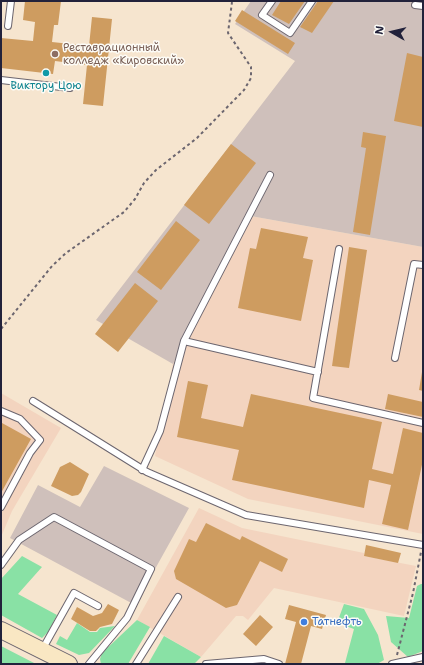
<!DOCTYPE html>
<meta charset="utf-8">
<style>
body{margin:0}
#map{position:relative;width:424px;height:665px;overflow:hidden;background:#f6e5cf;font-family:"Shantell Sans",sans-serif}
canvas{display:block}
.frame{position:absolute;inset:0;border:2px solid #22223b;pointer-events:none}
.north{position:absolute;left:372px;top:12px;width:40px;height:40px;-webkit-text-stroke:3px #fdfcf7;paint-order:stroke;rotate:278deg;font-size:11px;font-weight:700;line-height:16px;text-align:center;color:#22223b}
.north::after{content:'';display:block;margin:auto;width:14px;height:18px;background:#22223b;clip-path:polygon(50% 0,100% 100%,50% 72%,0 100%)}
</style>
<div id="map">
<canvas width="424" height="665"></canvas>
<div class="frame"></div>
<div class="north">N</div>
</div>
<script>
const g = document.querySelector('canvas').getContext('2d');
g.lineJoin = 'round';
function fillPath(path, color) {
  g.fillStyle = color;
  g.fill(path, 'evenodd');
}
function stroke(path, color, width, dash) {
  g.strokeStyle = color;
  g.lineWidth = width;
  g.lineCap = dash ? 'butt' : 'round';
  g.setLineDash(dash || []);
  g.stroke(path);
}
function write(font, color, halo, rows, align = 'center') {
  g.font = font + ' "Shantell Sans",sans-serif';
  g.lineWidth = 3;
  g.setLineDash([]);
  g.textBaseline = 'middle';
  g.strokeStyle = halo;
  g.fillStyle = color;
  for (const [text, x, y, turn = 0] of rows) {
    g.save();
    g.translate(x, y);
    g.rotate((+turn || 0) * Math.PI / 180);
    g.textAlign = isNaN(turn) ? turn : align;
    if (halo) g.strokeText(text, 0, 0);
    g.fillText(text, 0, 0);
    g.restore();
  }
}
const built = new Path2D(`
 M245,215L423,247V534L248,499L155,456L173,364Z
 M1,393L61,428L12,511L1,537Z
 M199,508L242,528L364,553V556L416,566L404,616L274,588L248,620L243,616H236L201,657L137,620Z`);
const industrial = new Path2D(`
 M251,1H423V247L245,215L173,364L96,320L295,61L235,24Z
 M104,466L189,508L135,605L10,538L38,485L80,507Z`);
const green = new Path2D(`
 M22,556L42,567L18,594L57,615L48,632L42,638L1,615V579Z
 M421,584H423V651L408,657L391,642L386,616L409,618L417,586Z
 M344,604L364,609L378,635L384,660L377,664L345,663L354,629L337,623Z
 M137,620L150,627L128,664H101L100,659L102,653Z
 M77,623L90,632H97L100,628L115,626L89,653L79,655L56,644L60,636L67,640Z
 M164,636L201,657L194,664H148Z
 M1,646L36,664H1Z`);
const building = new Path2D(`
 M25,1H61L58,25H54L52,42L89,46L92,17L112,19L103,106L83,104L87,65L55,61L53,74L1,68V38L33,41L35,22L23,20Z
 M281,1H305L289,24L272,15Z
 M318,1H334L312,33L300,27Z
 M242,10L295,43L288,54L235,21Z
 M407,53L423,57V127L394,121Z
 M363,132L386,136L370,235L353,232L366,148L361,147Z
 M231,144L256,163L209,224L184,205Z
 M176,221L200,240L161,290L137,272Z
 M261,228L308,237L303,258L313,260L301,321L238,308L250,248L256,249Z
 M349,247L367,250L349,368L332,366Z
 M135,283L158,301L118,352L95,334Z
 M422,372H423V391L419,390Z
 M188,381L208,385L201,418L243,427L251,394L382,422L372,469L393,474L403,428L423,433V460L408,530L382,524L391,485L369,480L364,508L232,480L239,450L177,437Z
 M388,394L423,402V417L385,409Z
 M2,423L31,439L1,493V424Z
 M70,462L89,474L81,492L78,495L72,496L51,486L60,467Z
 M206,523L240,540L242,536L288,559L282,572L260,561L237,605L226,608L176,579L174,571L189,539L196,542Z
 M366,545L401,553L398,563L364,556Z
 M108,604L119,610L112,624L100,627L96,631H90L71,619L77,607L93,616L102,613Z
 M289,605L326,615L322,629L311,626L301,664H285L296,622L285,619Z
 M260,615L273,627L256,646L243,634Z`);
const path = new Path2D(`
 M1,329L52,266L66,253L124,212L135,199L144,183L156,170L197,138L244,90L251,78V67L228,33L232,2L235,1
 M397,655L413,593L421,552`);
const lane = new Path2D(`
 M272,1L262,15L290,33L312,1
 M415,5L423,6
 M8,26L11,1
 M1,80L70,88
 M339,249L313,398L423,423
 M184,341L318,372
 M395,358L414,264L423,265
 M33,401L147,472L246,515L423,545
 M1,411L20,419L40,440L30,453L1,507
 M142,470L160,431L184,341L270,175
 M1,565L19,540L54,517L151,569L127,618L89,664
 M42,650L74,593L98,606
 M136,664L178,597
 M206,664L264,659L279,664
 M392,664L423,657`);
const secondary = new Path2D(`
 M1,630L69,664`);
const markers = [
 [55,54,4,"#8d6e63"],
 [46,73,4,"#0f9aa8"],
 [304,622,4,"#3f7fe0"]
];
const educationNames = [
 ["Реставрационный",63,48],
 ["колледж «Кировский»",63,61]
];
const cultureNames = [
 ["Виктору Цою",46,86]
];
const shopNames = [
 ["Татнефть",312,622]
];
fillPath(built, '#f3d4bf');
fillPath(industrial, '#cfc0bb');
fillPath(green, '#89e1a5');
fillPath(building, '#ce9c60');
stroke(lane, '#6c666f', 8);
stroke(secondary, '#6c666f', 18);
stroke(path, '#6c666f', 2, [3, 3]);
stroke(lane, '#fff', 6);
stroke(secondary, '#f9e7c3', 16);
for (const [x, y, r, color] of markers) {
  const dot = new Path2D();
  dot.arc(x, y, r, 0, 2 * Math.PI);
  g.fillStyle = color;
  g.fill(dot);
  stroke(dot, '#fdfcf7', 1.5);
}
write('11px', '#785e54', '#fdfcf7', educationNames, 'left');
write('11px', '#0d838f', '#fdfcf7', cultureNames);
write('11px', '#366cbe', '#fdfcf7', shopNames, 'left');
</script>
